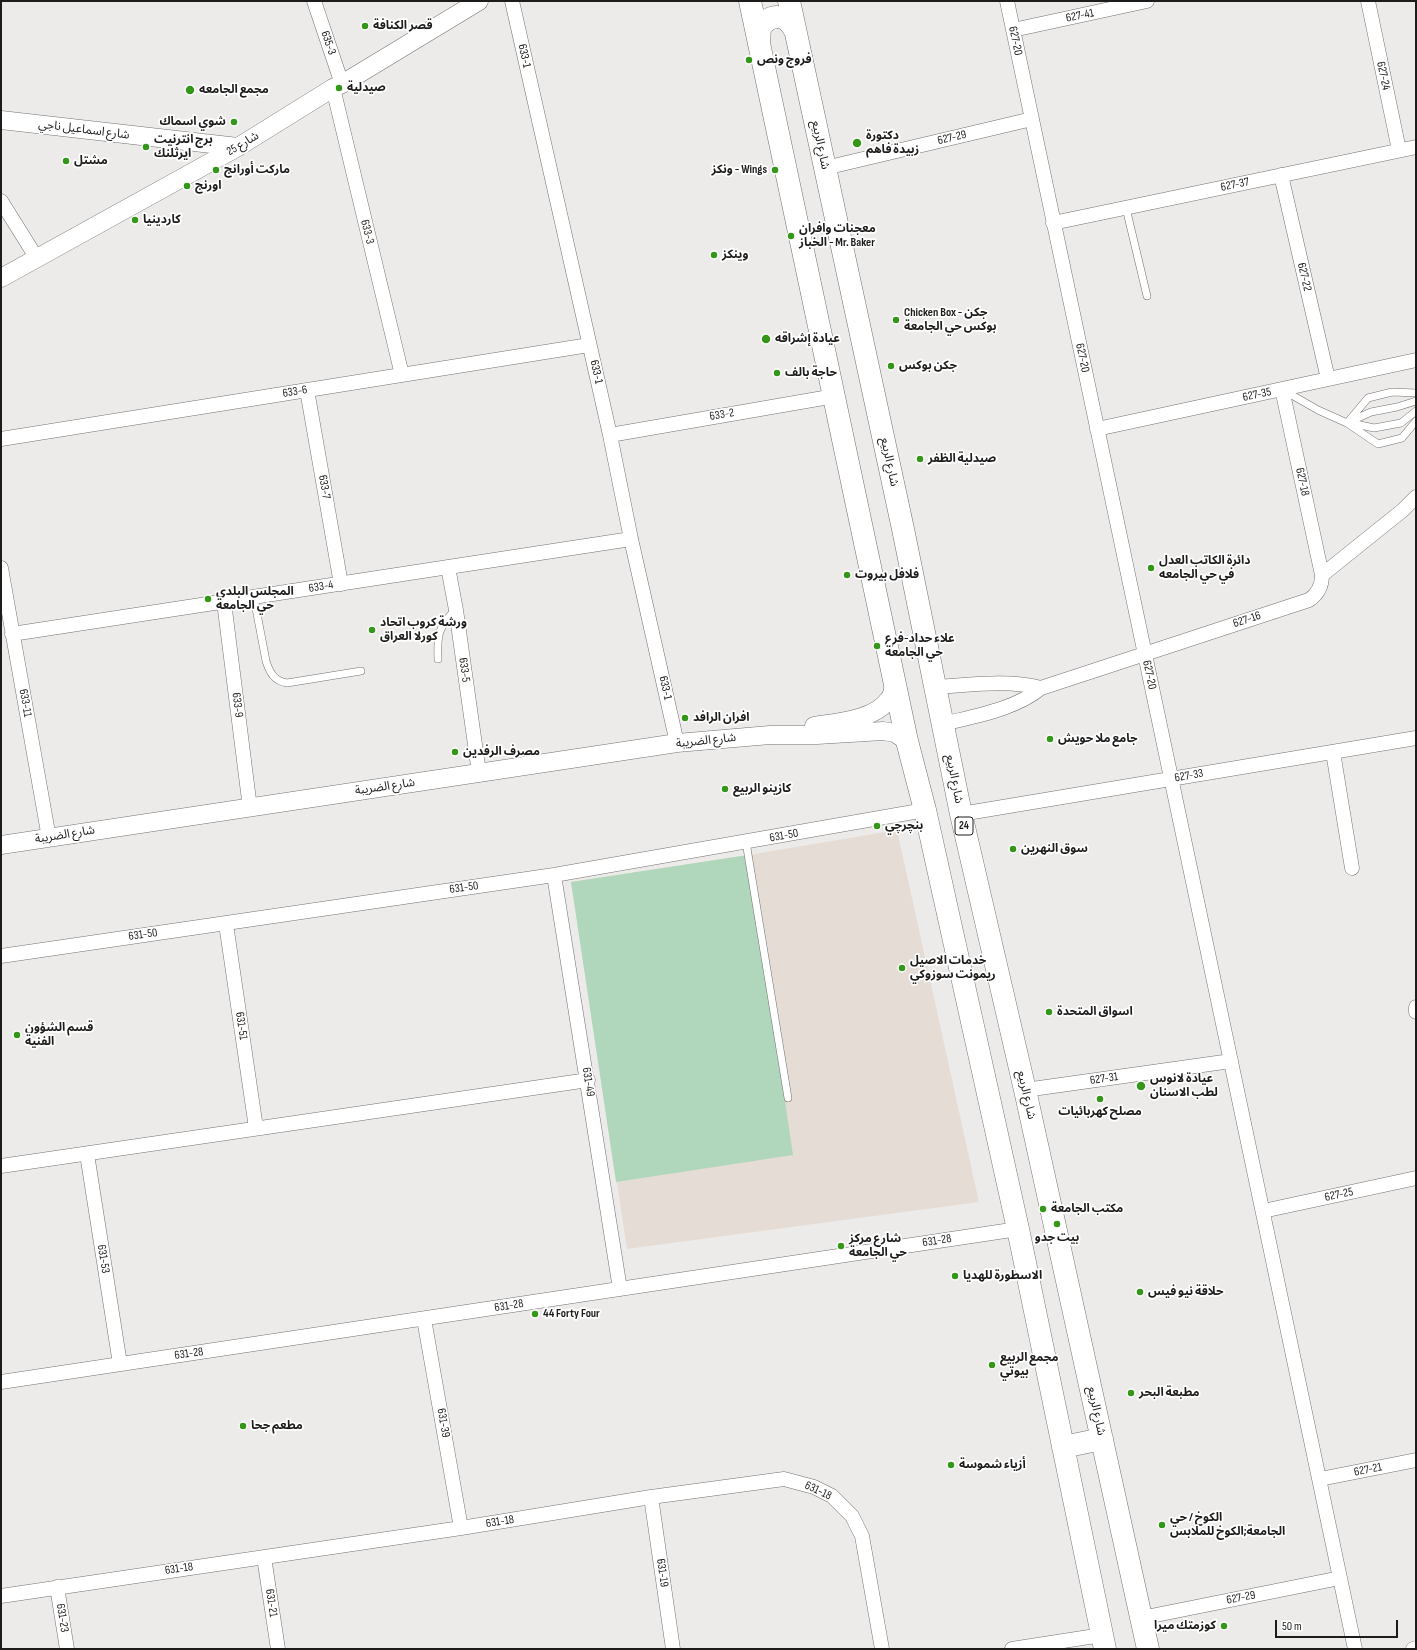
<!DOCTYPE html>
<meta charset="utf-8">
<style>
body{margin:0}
#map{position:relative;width:1417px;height:1650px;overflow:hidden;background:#edebe9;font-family:"Sofia Sans Condensed",sans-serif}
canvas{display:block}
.frame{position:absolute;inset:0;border:2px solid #1d1c1b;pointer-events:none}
.scale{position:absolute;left:1275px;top:1620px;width:123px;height:18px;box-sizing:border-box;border:2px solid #1d1c1b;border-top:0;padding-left:5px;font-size:12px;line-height:14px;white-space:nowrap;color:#1d1c1b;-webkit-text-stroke:3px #fff;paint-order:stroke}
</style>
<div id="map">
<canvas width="1417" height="1650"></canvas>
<div class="frame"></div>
<div class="scale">50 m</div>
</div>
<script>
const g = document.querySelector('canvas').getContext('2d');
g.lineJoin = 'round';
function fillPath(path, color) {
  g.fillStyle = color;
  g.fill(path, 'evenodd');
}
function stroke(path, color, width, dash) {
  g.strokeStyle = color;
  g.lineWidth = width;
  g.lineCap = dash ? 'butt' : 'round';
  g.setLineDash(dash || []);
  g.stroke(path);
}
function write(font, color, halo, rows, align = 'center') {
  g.font = font + ' "Sofia Sans Condensed","Noto Sans Arabic",sans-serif';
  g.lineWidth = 3.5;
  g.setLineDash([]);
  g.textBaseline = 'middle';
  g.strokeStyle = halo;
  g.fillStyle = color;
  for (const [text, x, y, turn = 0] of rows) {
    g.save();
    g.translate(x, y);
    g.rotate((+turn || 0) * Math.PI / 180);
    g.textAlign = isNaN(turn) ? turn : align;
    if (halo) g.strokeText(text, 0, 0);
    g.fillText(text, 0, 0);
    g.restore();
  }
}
const built = new Path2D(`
 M897,830L979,1202L627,1249L571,882L748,855Z`);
const green = new Path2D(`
 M748,855L793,1155L616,1182L571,882Z`);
const service = new Path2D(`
 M1126,208L1147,296
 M1283,390L1318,410L1347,423L1378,444L1402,438L1416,421
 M1349,422L1371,412L1397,407L1416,401
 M1347,423L1368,398L1392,392L1416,393
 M1351,423L1374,428L1401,423L1416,411
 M254,598L266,661C270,674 275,681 287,683L361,671
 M438,659C437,635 438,628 455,610
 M746,842L788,1098`);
const minor = new Path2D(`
 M314,1L342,84
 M512,1L610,435L631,539L677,743
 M1007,1L1355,1649
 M1368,1L1399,150
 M1013,30L1147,1
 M333,88L402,375
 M825,168L1032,119
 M1281,175L1328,379
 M1,201L36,257
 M1053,223L1416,147
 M1282,389L1322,575
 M307,390L341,584
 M1097,429L1416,360
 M610,435L835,396
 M1,439L589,345
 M448,567L456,610L479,773
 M1,568L49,838
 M224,602L250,808
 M12,634L631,539
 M935,687C970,685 1007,679 1041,688
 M943,724C975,716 1016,709 1041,688L1309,600C1318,594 1322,586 1322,575L1403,510L1416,497
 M1333,752L1352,868
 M961,814L1416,738
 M554,875L620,1289
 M226,924L256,1128
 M1,956L554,875L925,810
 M1416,1007V1012
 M1025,1090L1231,1061
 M87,1154L120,1364
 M1,1166L588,1080
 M1263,1211L1416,1178
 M424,1319L461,1528
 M1,1382L1018,1229
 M1320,1479L1416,1460
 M651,1497L673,1649
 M264,1557L278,1649
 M57,1587L67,1649
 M1,1596L461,1528L651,1497L784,1479L814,1487L832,1496L852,1516L862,1536L882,1649
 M1141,1618L1340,1578
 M1012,1649L1102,1635
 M1413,1649L1416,1648`);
const tertiary = new Path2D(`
 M1,120L238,147
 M1,278L238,147L333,88L342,84L479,1
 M814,726C837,722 875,720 889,699C893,695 893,687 895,681
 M1,845L677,743L770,735H817L883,731L895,733L907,741`);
const primary = new Path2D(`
 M750,1L907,741L925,810L1018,1229L1105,1649
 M789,1L903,529L961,814L1025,1090L1148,1649
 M759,42L760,28C770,13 787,13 795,31
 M1063,1447L1102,1439`);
const markers = [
 [365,26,4,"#35971a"],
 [749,60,4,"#35971a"],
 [339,88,4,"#35971a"],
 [190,90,5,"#35971a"],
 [234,122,4,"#35971a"],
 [857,143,5,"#35971a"],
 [146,147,4,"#35971a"],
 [66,161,4,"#35971a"],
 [216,170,4,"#35971a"],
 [775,170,4,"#35971a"],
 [187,186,4,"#35971a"],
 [135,220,4,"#35971a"],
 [791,236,4,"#35971a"],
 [714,255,4,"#35971a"],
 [896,320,4,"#35971a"],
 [766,339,5,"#35971a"],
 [891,366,4,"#35971a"],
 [777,373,4,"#35971a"],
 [920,459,4,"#35971a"],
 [1151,568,4,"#35971a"],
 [847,575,4,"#35971a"],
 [208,599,4,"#35971a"],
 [372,630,4,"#35971a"],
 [877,646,4,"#35971a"],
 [685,718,4,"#35971a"],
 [1050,739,4,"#35971a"],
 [455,752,4,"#35971a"],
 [725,789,4,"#35971a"],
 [877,826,4,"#35971a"],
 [1013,849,4,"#35971a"],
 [902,968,4,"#35971a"],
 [1049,1012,4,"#35971a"],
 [17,1035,4,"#35971a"],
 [1141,1086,5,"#35971a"],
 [1100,1099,4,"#35971a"],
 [1043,1209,4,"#35971a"],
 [1057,1224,4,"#35971a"],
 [841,1246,4,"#35971a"],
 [955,1276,4,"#35971a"],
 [1140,1292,4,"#35971a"],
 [535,1314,4,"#35971a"],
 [992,1365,4,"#35971a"],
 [1131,1393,4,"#35971a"],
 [243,1426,4,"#35971a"],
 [951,1465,4,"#35971a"],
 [1162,1525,4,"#35971a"],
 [1224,1626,4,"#35971a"]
];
const shields = [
 [964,826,18]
];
const shieldNames = [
 ["24",964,826]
];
const streetNames = [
 ["627-41",1080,16,-12],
 ["627-20",1015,41,78],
 ["635-3",328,43,71],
 ["633-1",524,56,77],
 ["627-24",1383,76,78],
 ["شارع اسماعيل ناجي",84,130,7],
 ["627-29",952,138,-13],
 ["شارع 25",243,144,-31],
 ["شارع الربيع",820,145,78],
 ["627-37",1235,185,-12],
 ["633-3",367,232,76],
 ["627-22",1304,277,77],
 ["627-20",1082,358,78],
 ["633-1",596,372,77],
 ["633-6",295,392,-9],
 ["627-35",1257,395,-12],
 ["633-2",722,415,-10],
 ["شارع الربيع",889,462,78],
 ["627-18",1302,482,78],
 ["633-7",324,487,80],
 ["633-4",321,587,-9],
 ["627-16",1247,620,-18],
 ["633-5",464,670,82],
 ["627-20",1149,675,78],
 ["633-1",665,688,77],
 ["633-11",25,703,80],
 ["633-9",237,705,83],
 ["شارع الضريبة",706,741,-6],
 ["627-33",1189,776,-10],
 ["شارع الربيع",954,779,79],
 ["شارع الضريبة",385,787,-8],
 ["شارع الضريبة",65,835,-9],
 ["631-50",784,836,-10],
 ["631-50",464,888,-8],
 ["631-50",143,935,-8],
 ["631-51",241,1026,82],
 ["627-31",1104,1079,-8],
 ["631-49",588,1082,81],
 ["شارع الربيع",1026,1095,77],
 ["627-25",1339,1195,-12],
 ["631-28",937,1241,-9],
 ["631-53",103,1259,81],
 ["631-28",509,1306,-9],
 ["631-28",189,1354,-8],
 ["شارع الربيع",1096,1411,78],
 ["631-39",443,1423,80],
 ["627-21",1368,1470,-11],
 ["631-18",818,1491,25],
 ["631-18",500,1522,-9],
 ["631-18",179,1569,-8],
 ["631-19",662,1573,82],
 ["627-29",1241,1598,-11],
 ["631-21",271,1603,82],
 ["631-23",62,1618,81]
];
const poiNames = [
 ["قصر الكنافة",373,26],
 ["فروج ونص",757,60],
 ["صيدلية",347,88],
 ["مجمع الجامعه",199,90],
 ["شوي اسماك",226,122,"right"],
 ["دكتورة",866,136],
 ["زبيدة فاهم",866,150],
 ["برج انترنيت",154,140],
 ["ايرثلنك",154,154],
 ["مشتل",74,161],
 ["ماركت أورانج",224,170],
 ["ونكز - Wings",767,170,"right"],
 ["اورنج",195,186],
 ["كاردينيا",143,220],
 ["معجنات وافران",799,229],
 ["الخباز - Mr. Baker",799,243],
 ["وينكز",722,255],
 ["Chicken Box - جكن",904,313],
 ["بوكس حي الجامعة",904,327],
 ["عيادة إشراقه",775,339],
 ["جكن بوكس",899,366],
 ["حاجة بالف",785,373],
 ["صيدلية الظفر",928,459],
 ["دائرة الكاتب العدل",1159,561],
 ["في حي الجامعه",1159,575],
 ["فلافل بيروت",855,575],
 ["المجلس البلدي",216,592],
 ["حي الجامعة",216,606],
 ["ورشة كروب اتحاد",380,623],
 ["كورلا العراق",380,637],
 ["علاء حداد-فرع",885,639],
 ["حي الجامعة",885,653],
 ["افران الرافد",693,718],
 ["جامع ملا حويش",1058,739],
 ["مصرف الرفدين",463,752],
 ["كازينو الربيع",733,789],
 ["بنچرچي",885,826],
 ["سوق النهرين",1021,849],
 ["خدمات الاصيل",910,961],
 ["ريمونت سوزوكي",910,975],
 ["اسواق المتحدة",1057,1012],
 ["قسم الشؤون",25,1028],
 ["الفنية",25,1042],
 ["عيادة لانوس",1150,1079],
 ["لطب الاسنان",1150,1093],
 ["مصلح كهربائيات",1100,1112,"center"],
 ["مكتب الجامعة",1051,1209],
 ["بيت جدو",1057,1238,"center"],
 ["شارع مركز",849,1239],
 ["حي الجامعة",849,1253],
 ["الاسطورة للهديا",963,1276],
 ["حلاقة نيو فيس",1148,1292],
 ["44 Forty Four",543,1314],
 ["مجمع الربيع",1000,1358],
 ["بيوتي",1000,1372],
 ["مطبعة البحر",1139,1393],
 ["مطعم جحا",251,1426],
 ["أزياء شموسة",959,1465],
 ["الكوخ / حي",1170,1518],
 ["الجامعة;الكوخ للملابس",1170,1532],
 ["كوزمتك ميرا",1216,1626,"right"]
];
fillPath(built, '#e5ddd5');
fillPath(green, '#b0d7bb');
stroke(service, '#747270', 8);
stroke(minor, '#747270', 15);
stroke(tertiary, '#747270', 19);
stroke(primary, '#747270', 23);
stroke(service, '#fff', 7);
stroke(minor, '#fff', 14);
stroke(tertiary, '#fff', 18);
stroke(primary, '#fff', 22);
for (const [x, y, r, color] of markers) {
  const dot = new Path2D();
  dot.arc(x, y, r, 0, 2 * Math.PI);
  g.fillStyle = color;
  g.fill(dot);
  stroke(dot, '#fff', 1.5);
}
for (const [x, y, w] of shields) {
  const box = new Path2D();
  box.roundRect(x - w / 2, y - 9, w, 18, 3);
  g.fillStyle = '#fff';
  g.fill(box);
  stroke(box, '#1d1c1b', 1);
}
write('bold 11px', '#1d1c1b', null, shieldNames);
write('12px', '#1d1c1b', '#fff', streetNames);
write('bold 12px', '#1d1c1b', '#fff', poiNames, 'left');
</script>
